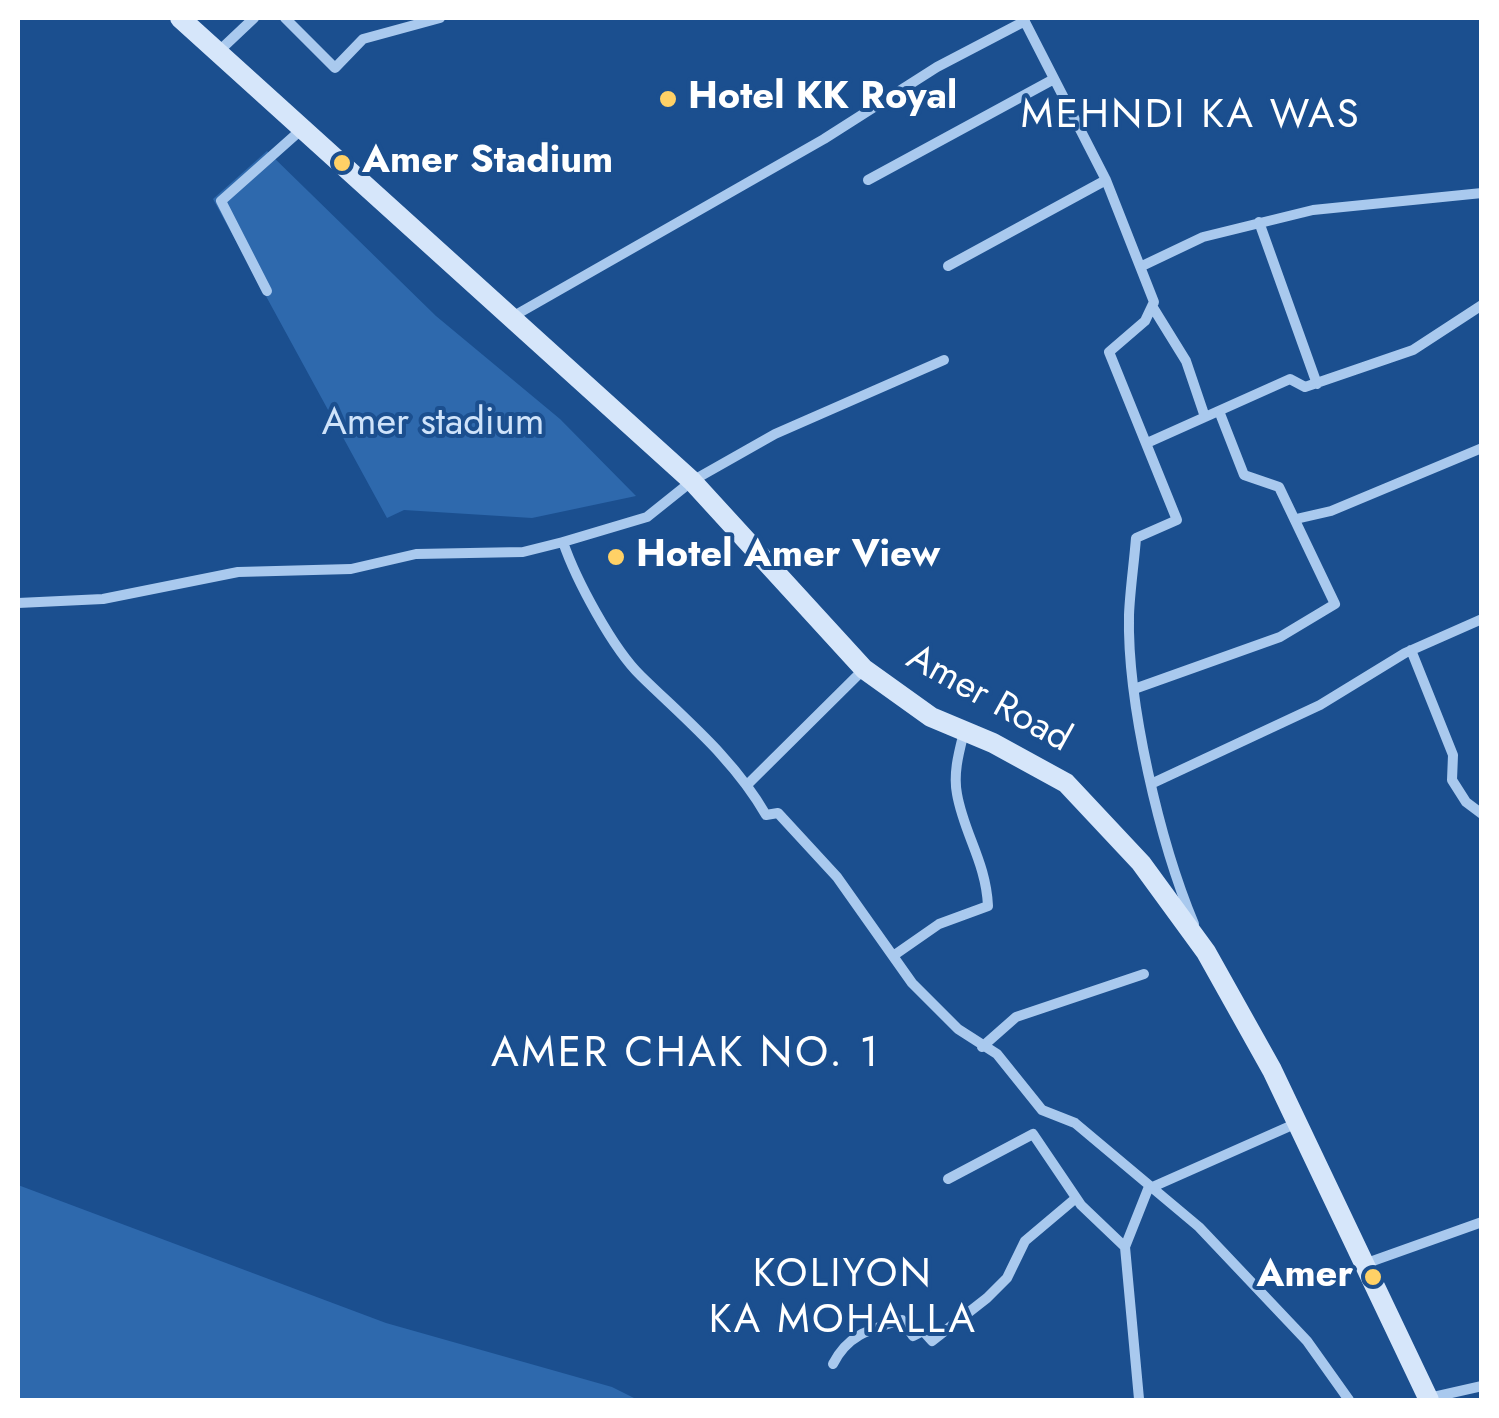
<!DOCTYPE html>
<style>
body{margin:0}
#map{position:relative;width:1499px;height:1418px;overflow:hidden;background:#1b4f8f;font-family:Jost,sans-serif}
canvas{display:block}
.frame{position:absolute;inset:0;border:20px solid #fff;pointer-events:none}
</style>
<div id="map">
<canvas width="1499" height="1418"></canvas>
<div class="frame"></div>
</div>
<script>
const g = document.querySelector('canvas').getContext('2d');
g.lineJoin = 'round';
function fillPath(path, color) {
  g.fillStyle = color;
  g.fill(path, 'evenodd');
}
function stroke(path, color, width, dash) {
  g.strokeStyle = color;
  g.lineWidth = width;
  g.lineCap = dash ? 'butt' : 'round';
  g.setLineDash(dash || []);
  g.stroke(path);
}
function write(font, color, halo, rows, align = 'center') {
  g.font = font + ' Jost,sans-serif';
  g.lineWidth = 8;
  g.setLineDash([]);
  g.textBaseline = 'middle';
  g.strokeStyle = halo;
  g.fillStyle = color;
  for (const [text, x, y, turn = 0] of rows) {
    g.save();
    g.translate(x, y);
    g.rotate((+turn || 0) * Math.PI / 180);
    g.textAlign = isNaN(turn) ? turn : align;
    if (halo) g.strokeText(text, 0, 0);
    g.fillText(text, 0, 0);
    g.restore();
  }
}
const green = new Path2D(`
 M267,151L436,316L560,419L636,496L532,518L404,510L387,518L213,199Z
 M18,1185L386,1323L612,1387L638,1400H18Z`);
const street = new Path2D(`
 M285,18L335,68L363,39L440,18
 M1023,18L1106,180L1154,302L1145,321L1109,352L1177,520L1136,538C1134,564 1130,590 1129,615C1127,703 1160,843 1194,924
 M218,52L254,18
 M868,180L1054,79
 M1259,222L1317,384
 M948,266L1106,180
 M1142,266L1203,237L1313,210L1482,193
 M267,291L221,201L302,129
 M1152,306L1186,361L1205,417
 M512,317L824,139L937,67L1025,21
 M1147,443L1290,379L1305,387L1413,350L1482,305
 M1296,519L1331,511L1482,448
 M563,542C576,580 613,649 641,676C686,720 734,759 766,815L778,813L837,877L912,983L958,1029L997,1054L1042,1110L1075,1123L1199,1227L1307,1341L1349,1400
 M18,603L103,599L238,572L351,569L416,554L523,552L563,542L647,517L692,481L775,434L944,360
 M1411,650L1453,755L1452,780L1466,802L1482,814
 M1137,688L1280,637L1335,604L1279,487L1244,475L1219,411
 M1153,783L1320,705L1405,653L1482,619
 M748,784L864,669
 M893,956L939,924L988,906C986,862 964,834 957,794C953,773 959,752 964,732
 M982,1047L1016,1017L1144,974
 M948,1179L1033,1134L1081,1205L1125,1247
 M1367,1263L1482,1222
 M833,1364C848,1334 871,1329 902,1320L913,1336L923,1331L932,1341L987,1298L1007,1278L1025,1241L1076,1198
 M1429,1398L1482,1386
 M1139,1399L1125,1247L1148,1189L1297,1123`);
const secondary = new Path2D(`
 M180,18L692,481L864,669L931,717L993,743L1066,783L1141,863L1206,952L1272,1070L1429,1400`);
const markers = [
 [668,99,10,"#ffd166"],
 [342,163,10,"#ffd166"],
 [616,557,10,"#ffd166"],
 [1373,1277,10,"#ffd166"]
];
const poiNames = [
 ["Hotel KK Royal",688,99],
 ["Amer Stadium",362,163],
 ["Hotel Amer View",636,557],
 ["Amer",1353,1277,"right"]
];
const parkNames = [
 ["Amer stadium",433,425]
];
const streetNames = [
 ["Amer Road",988,700,29]
];
const neighbourhoodNames = [
 ["MEHNDI KA WAS",1191,117],
 ["KOLIYON",843,1276],
 ["KA MOHALLA",843,1322]
];
const quarterNames = [
 ["AMER CHAK NO. 1",686,1056]
];
fillPath(green, '#2e69ad');
stroke(street, '#a9c9ee', 10);
stroke(secondary, '#d6e6fa', 20);
for (const [x, y, r, color] of markers) {
  const dot = new Path2D();
  dot.arc(x, y, r, 0, 2 * Math.PI);
  g.fillStyle = color;
  g.fill(dot);
  stroke(dot, '#1b4f8f', 4);
}
write('bold 38px', '#fff', '#1b4f8f', poiNames, 'left');
write('38px', '#cfe3fa', '#1b4f8f', parkNames);
write('38px', '#fff', '#1b4f8f', streetNames);
g.letterSpacing = '2.5px';
write('40px', '#fff', '#1b4f8f', neighbourhoodNames);
g.letterSpacing = '0px';
g.letterSpacing = '2.5px';
write('42px', '#fff', '#1b4f8f', quarterNames);
g.letterSpacing = '0px';
</script>
